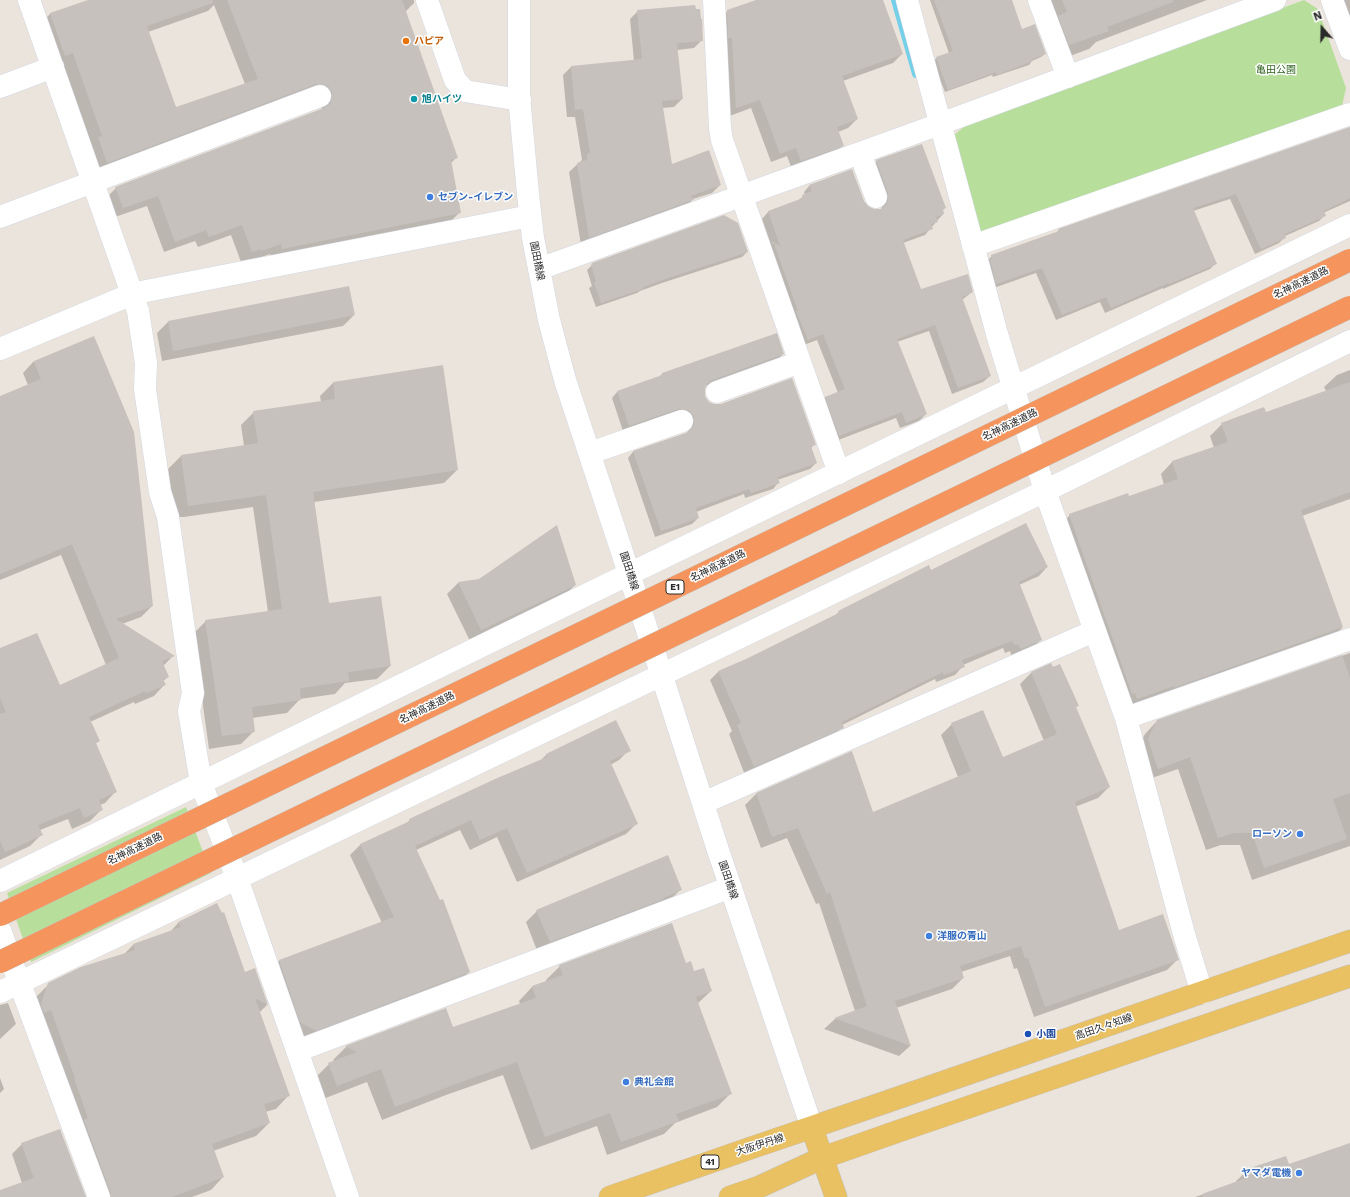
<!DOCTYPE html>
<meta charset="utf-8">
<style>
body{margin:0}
#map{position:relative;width:1350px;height:1197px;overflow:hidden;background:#ebe4dc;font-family:"Work Sans",sans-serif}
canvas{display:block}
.north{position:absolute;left:1302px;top:8px;width:40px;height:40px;-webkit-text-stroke:3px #fff;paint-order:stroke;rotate:340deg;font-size:11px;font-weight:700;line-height:16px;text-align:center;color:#2a2a2a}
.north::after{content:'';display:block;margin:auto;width:14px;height:18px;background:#2a2a2a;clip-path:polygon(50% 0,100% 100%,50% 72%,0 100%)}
</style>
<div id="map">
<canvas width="1350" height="1197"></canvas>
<div class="north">N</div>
</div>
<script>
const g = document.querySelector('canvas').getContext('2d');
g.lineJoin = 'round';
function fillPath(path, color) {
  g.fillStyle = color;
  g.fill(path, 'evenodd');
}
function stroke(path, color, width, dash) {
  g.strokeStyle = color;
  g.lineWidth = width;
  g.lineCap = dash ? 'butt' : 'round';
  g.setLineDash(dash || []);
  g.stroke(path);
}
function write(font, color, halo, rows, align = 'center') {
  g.font = font + ' "Work Sans","Noto Sans JP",sans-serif';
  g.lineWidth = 3;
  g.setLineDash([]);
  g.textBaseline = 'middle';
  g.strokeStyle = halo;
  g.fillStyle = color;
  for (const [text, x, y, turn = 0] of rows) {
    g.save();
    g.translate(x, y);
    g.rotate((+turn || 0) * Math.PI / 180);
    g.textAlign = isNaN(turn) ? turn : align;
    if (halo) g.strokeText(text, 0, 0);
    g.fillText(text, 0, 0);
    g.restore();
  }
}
const green = new Path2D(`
 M1304,0L1318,9L1346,88L1342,106L980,232L954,135L965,126Z
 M186,807L211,873L31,962L7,893Z`);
const shadow = new Path2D(`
 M91,0H414V3L405,12L457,157L450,164L460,212L449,223L271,260L270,254L250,261V259L241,262L231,235L198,247L195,241L164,252L147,206L112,218L105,199L116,188L322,110L321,102L96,173L39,25L50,14ZM214,5L245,84L176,108L148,32L208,11Z
 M759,0H882L902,54L893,63L843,81L857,119L848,128L838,132L843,145L834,154L792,169L787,156L771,162L751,108L727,117L718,20L728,11Z
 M930,0H1010L1021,30L1045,54L1041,57L1032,61L1029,65L993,77L992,75L945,92L933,61L937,58L949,53Z
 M1037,0H1207L1096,42L1089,49L1051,63L1040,35L1047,28Z
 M1340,0H1350V29Z
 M638,11L702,40L694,48L677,50L682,99L674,107L662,108L671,165L720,185L712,193L693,199L686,207L581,245L569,172L582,160L575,117H567L563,75L571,67L634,61L630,19Z
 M1350,128V201L1323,213L1325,215L1319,221L1285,236V237L1279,243L1255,254L1230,199L1193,211L1216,263L1210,269L1163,289V288L1105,313L1100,302L1056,320L1036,273L991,289L986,262L992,256L1055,234L1059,230Z
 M877,161L945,208L942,211L943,214L925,235L903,243L920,291L972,292L962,300L990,376L983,382L952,394L929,331L897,342L926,414L919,421L900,428L896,418L833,442L820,404L826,397L838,393L817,340L801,346L765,248L770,242L762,219L768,212L796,202L805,195L804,192L810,185L863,202L867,207L874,210H881L882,207V200L870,168Z
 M747,252L742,257L662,283L640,291L637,293L596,307L589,288L592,286L587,270L593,264Z
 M354,315L343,326L162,361L157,333L168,322Z
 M783,354L777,360L705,386L704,396L709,403L815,444L811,448L816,463L810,469L777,480L778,483L773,489L745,498L744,494L696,512L698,518L692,524L655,537L628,458L633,452L687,433L689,430L688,423L623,431L612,398L617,392L659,377L662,374Z
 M34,361L152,606L141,617L122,624L173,656L163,666L168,677L163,681L165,684L154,696L135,704L134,702L90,722L99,741L95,744L116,791L105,803L100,805L102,809L90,821L72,829L68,819L40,830L41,835L30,846L0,860V649L59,686L106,665L61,555L0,580V397L28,385L23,373Z
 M442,366L457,470L444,483L314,502L328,604L380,597L390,666L377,679L345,683L335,694L300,699L287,713L252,718L254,731L241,744L209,749L193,634L206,621L268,612L253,507L184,517H175L168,469L181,456L244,446L241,425L254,412L321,402L320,396L333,383Z
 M1350,370V499L1302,516L1342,628L1330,640L1125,710L1058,527L1070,515L1129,497L1164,485L1161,474L1173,461L1214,448L1210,436L1222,424L1266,413L1326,391L1324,387L1337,375Z
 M928,567L930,571L1047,567L1039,576L1019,585L1041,640L1032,648L1012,657L1010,651L1005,653L1003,648L963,665V666L955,675L936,682L935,679L842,725V727L834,736L745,775L729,734L732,731L710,680L719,671L746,660L835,615L839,612Z
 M458,583L575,585L564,596L470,641L447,594Z
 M1350,653V846L1252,880L1240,845H1221L1206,850L1178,769L1146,780L1136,751L1145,734L1157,721Z
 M1051,665L1077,706L1075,708L1109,787L1098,798L1075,807L1118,931L1178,959L1167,970L1034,1017L1017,968L1014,969L1010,956L961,972L963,978L952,989L896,1008L910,1046L899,1056L824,1029L835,1019L855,1011L819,903L816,904L787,838L761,848L745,805L756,794L873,813L958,777L941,735L952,724L1003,758L1044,741L1020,684L1031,673Z
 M616,722L629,750L619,760L610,765L636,824L626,834L517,882L497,837L470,850L460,830L416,850L469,972L458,982L305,1040L269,971L279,961L382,923L350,855L360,845L404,825L410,820L541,760L546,755Z
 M681,889L670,900L538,953L526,922L537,911Z
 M179,922L244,973L255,970L267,1005L259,1013L288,1096L276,1109L265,1112L269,1123L256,1136L213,1151L223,1177L211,1190L192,1197H101L36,997L49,984L124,954L133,945L170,932Z
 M685,964L711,991L697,1004L731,1093L717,1107L675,1123L664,1134L607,1155L597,1126L531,1150L503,1075L446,1095L382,1120L367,1082L323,1099L315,1078L329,1064L335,1062L333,1060L346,1047L445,1009L453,1028L520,1004L519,1001L532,987L547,982L546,980L560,966Z
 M8,1003L16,1024L0,1039V1005Z
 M0,1078L4,1089L0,1093Z
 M22,1144L81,1197H0V1191L22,1183L12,1154Z
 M1350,1144V1197H1195L1237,1183L1236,1181L1248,1170L1288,1165Z`);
const stream = new Path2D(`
 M895,0L916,74`);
const building = new Path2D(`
 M88,0H212L213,3L147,26L176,107L258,79L227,0H402L458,158L451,160L461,213L282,249L281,244L261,251L260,249L252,252L242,225L209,237L206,230L175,242L158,196L123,208L115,187L324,108L330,104L332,98V92L328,86L322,84H316L107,163L98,137L102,136L73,53L65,56L50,13Z
 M756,0H883L903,54L842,76L858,119L837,127L844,146L801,161L796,148L780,154L760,100L736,108L732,38H728L727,10Z
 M934,0H1012L1022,29L1035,24L1046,54L1032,59L1033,61L997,75L996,72L948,90L936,57L953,51Z
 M1062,0H1173V2L1107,27L1109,31L1069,45L1058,16L1067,12Z
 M695,5L696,9H700L701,19H702L703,41L677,43L683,99L662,101L672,164L709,150L721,185L690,196L695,199L589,238L577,163L587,160V154L590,153L583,109L575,110L571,66L642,59L637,10Z
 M1350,127V198L1324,211L1326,216L1285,234L1286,238L1261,249L1236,194L1193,208L1217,264L1169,284L1168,283L1111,308L1106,297L1062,315L1042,268L996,284L990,259H992L991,255L1059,231L1058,229Z
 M922,144L946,208L943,209L944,214L936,217L938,222L931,224L933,229L903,240L921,289L968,274L973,292L962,297L991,376L958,388L935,325L897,339L927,414L906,423L902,412L839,436L825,397L845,389L823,334L808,340L796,311H798L774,244H772L771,241L780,246L768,211L803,198L802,195L812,191L809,185L852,169L864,201L868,206L874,209H881L886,205L888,200V193L876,160Z
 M724,215L738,223L748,252L668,278L643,287V289L601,303L594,282L596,281L591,265L592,263Z
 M349,286L355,315L173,351L168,321Z
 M777,333L784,354L712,380L707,384L705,389V396L709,402L714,404H721L792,378L816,445L811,446L817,463L777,477L780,483L751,493L749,489L696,508L699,518L661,531L633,451L686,433L691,429L694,424V417L690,411L684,409H678L629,426L617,391L662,375V373Z
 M94,336L134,432L153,606L116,619L175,656L162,661L169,677L163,679L166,685L146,693L145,691L89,717L100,741L96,743L117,792L99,800L103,810L84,818L80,808L38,825L43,835L5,852L0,840V714L6,712L0,698V648L37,633L60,685L119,658L72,544L0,574V396L41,379L34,361Z
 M443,365L458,470L313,492L329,603L381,596L391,666L348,672L349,681L300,688L301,700L252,707L255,732L222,736L205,620L282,609L266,495L188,506L181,455L258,443L253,411L335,399L333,382Z
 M1350,382V492L1301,510L1343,627L1173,688L1174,686L1137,699L1135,693L1132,694L1069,514L1128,493L1129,496L1178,479L1172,461L1228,442L1221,423L1264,407L1266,412Z
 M1026,523L1048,567L1019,582L1042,640L1021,649L1018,644L1014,645L1012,641L962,660L965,667L944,675L943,672L842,722L844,728L754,767L737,725L741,723L718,671L746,659L839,613L838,611L929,565L931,570Z
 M557,525L576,585L481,630L458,582L479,579Z
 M1342,655L1350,678V793L1333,799L1347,839L1264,868L1252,833H1234L1218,838L1190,757L1158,769L1148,739L1157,720Z
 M1051,663L1053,667L1060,664L1079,706L1076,707L1110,787L1075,802L1119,930L1163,914L1179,960L1045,1007L1028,958H1025L1021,946L960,966L964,978L895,1001L911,1046L834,1018L867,1006L830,892L827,894L798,828L772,837L756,793L852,751L873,812L971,771L951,723L983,710L1003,757L1057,734L1031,672Z
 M616,720L631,751L610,761L638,824L527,873L507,828L480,840L471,820L415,846L440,900L443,899L470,972L316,1031L300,1022L279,960L394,917L360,844L410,821L409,819L495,779L547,757L546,754Z
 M668,855L682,890L663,898L664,899L550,942L536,910Z
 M217,903L222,913L224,912L245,972L255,968L268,1005L255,998L290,1096L264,1104L270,1123L212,1144L224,1177L172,1197H111V1193L84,1120L88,1118L74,1078H75L51,1010L44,1013L41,1004L48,983L81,967L135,950L133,944L181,927L178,922Z
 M672,923L686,963L691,961L694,971L704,968L712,991L696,997L732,1094L676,1114L679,1121L621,1142L610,1113L545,1137L517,1062L461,1082L395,1107L381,1069L337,1086L328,1063L357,1052L345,1046L446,1008L453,1027L536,998L532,986L563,975L559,965Z
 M60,1129L86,1197H0V1190L34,1178L21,1143Z
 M1350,1143V1197H1203L1202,1194L1249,1177L1247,1169L1286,1156L1289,1164Z`);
const minor = new Path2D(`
 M29,0L138,311L146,363L145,389L160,492L168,517L193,693L189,711L201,783L237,878L348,1197
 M427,0L455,80L465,91L520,100
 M519,0V96L528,194L533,238L549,320L565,380L621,549L718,850L812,1128
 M714,0L720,128L722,140L839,473
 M907,0L997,334L1045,491L1126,718L1184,934L1202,993
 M1039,0L1068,77
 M1332,0L1350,49
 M0,87L53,67
 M860,153L876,197
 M0,217L320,96
 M973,246L1350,114
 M539,269L940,124L1275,0
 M0,349L125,297L141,292L530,216
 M717,392L800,362
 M590,453L682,421
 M1126,718L1350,639
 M703,803L1094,631
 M0,881L629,574L1350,225
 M0,930L99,1197
 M0,992L1045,491L1350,341
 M297,1051L731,887`);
const major = new Path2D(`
 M812,1128L836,1197
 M610,1197L745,1150L886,1102L1350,941
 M730,1197L759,1187L822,1158L896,1132L1350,976`);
const highwayBridge = new Path2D(`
 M0,915L1350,260
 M0,962L1350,307`);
const markers = [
 [406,41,4,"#e8710a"],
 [414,99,4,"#0f9aa8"],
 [430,197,4,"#3f7fe0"],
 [1300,834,4,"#3f7fe0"],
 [929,936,4,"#3f7fe0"],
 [1028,1034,4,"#1a4fb4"],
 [626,1082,4,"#3f7fe0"],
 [1299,1173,4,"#3f7fe0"]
];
const shields = [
 [675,587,18],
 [710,1162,18]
];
const shieldNames = [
 ["E1",675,587],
 ["41",710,1162]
];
const foodNames = [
 ["ハピア",414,41]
];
const parkNames = [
 ["亀田公園",1276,70]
];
const cultureNames = [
 ["旭ハイツ",422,99]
];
const shopNames = [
 ["セブン-イレブン",438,197],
 ["ローソン",1292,834,"right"],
 ["洋服の青山",937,936],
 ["典礼会館",634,1082],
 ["ヤマダ電機",1291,1173,"right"]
];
const streetNames = [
 ["園田橋線",537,261,79],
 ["名神高速道路",1301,283,-26],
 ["名神高速道路",1010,425,-26],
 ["名神高速道路",718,566,-26],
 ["園田橋線",629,571,72],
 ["名神高速道路",427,708,-26],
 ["名神高速道路",135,849,-26],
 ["園田橋線",728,880,71],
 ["高田久々知線",1104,1027,-19],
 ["大阪伊丹線",760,1145,-18]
];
const transitNames = [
 ["小園",1036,1034]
];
fillPath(green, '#b7df9b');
fillPath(shadow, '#0003');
stroke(stream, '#74d0e8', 8);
fillPath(building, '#c6c1bc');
stroke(minor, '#d2d6e2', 23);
stroke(major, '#c3c3c3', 23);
stroke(minor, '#fff', 22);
stroke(major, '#e9c163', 22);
stroke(highwayBridge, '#c3c3c3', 23, []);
stroke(highwayBridge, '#f5955d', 22);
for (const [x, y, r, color] of markers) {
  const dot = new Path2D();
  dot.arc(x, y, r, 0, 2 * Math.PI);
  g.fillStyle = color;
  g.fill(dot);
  stroke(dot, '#fff', 1.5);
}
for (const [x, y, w] of shields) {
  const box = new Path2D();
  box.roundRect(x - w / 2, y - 7, w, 14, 3);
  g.fillStyle = '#fff';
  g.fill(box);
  stroke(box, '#2a2a2a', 1);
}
write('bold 9px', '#2a2a2a', null, shieldNames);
write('bold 10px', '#c56008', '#fff', foodNames, 'left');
write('10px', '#30621e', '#fff', parkNames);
write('bold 10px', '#0d838f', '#fff', cultureNames, 'left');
write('bold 10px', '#366cbe', '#fff', shopNames, 'left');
write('10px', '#2a2a2a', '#fff', streetNames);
write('bold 10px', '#164399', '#fff', transitNames, 'left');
</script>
